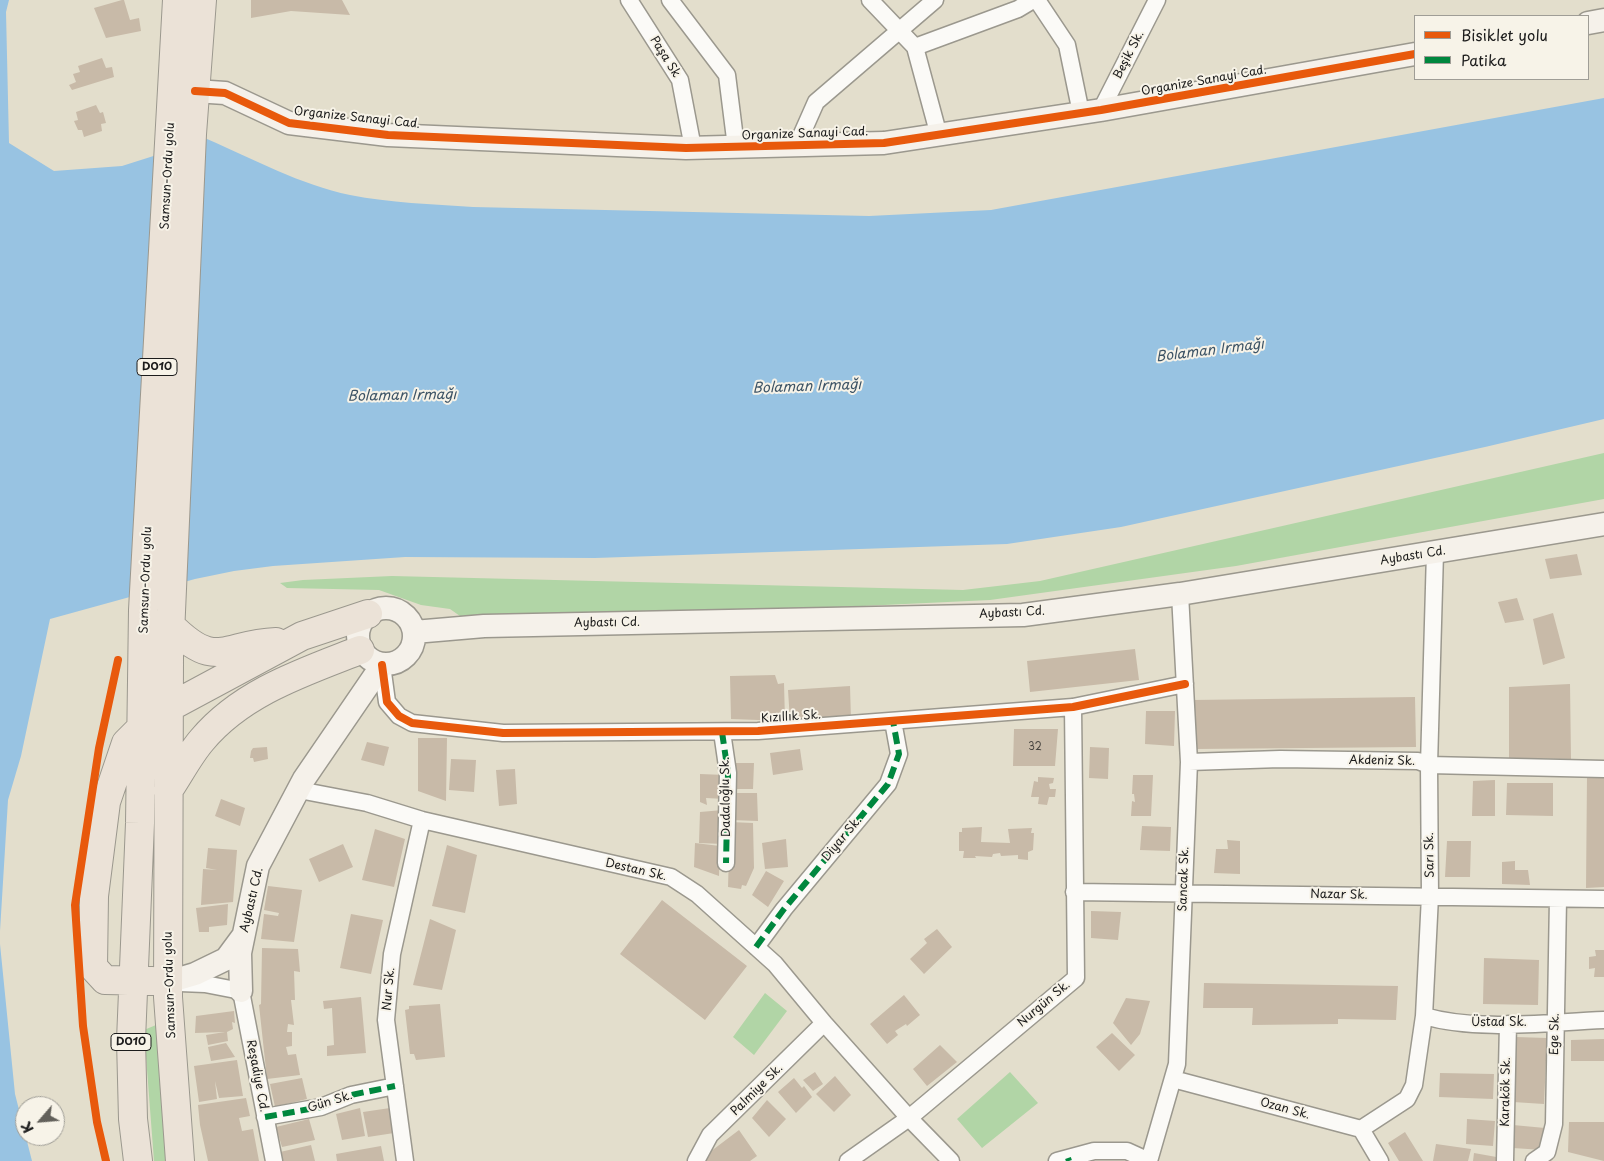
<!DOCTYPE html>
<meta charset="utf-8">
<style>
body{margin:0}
#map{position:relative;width:1604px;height:1161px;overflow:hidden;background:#e3decc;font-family:"Playpen Sans",sans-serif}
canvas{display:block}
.legend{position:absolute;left:1414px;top:15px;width:175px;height:65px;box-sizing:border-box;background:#f7f3e8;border:1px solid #9f9d96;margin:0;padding:6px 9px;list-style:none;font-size:15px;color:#1c1c1c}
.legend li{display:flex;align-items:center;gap:10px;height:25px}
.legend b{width:25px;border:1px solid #9f9d96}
.north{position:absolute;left:15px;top:1096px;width:50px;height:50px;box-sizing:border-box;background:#f7f3e8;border:1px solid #9f9d96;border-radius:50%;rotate:243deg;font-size:14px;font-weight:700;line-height:20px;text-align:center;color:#1c1c1c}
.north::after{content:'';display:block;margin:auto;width:18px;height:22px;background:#62605a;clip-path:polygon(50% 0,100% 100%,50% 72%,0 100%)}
</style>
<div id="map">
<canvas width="1604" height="1161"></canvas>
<ul class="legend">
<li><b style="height:6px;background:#e8590c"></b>Bisiklet yolu</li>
<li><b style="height:6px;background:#00873e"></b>Patika</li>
</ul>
<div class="north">K</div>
</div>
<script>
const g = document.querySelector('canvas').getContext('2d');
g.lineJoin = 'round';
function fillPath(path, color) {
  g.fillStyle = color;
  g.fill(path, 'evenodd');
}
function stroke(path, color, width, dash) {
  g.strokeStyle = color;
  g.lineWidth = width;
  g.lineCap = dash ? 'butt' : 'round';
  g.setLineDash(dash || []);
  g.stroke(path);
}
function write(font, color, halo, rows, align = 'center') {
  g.font = font + ' "Playpen Sans",sans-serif';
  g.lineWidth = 4;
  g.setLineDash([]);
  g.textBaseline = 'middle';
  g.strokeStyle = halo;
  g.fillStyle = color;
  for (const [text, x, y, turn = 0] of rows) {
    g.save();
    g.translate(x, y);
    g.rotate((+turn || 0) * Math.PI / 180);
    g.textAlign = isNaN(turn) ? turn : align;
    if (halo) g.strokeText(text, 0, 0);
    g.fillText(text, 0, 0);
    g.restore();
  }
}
const green = new Path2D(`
 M1604,453V499L1236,566L990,600L799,609L460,616L450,609L421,605L379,590L287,588L280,583L303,580L392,576L963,590L1040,581Z
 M765,993L787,1011L754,1055L733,1037Z
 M156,1025L166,1161H154L144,1030Z
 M1010,1072L1038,1103L982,1148L957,1119Z`);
const water = new Path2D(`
 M0,0H9L6,12L9,143L54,171L122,166L207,139C253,159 301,185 350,195C390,203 432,204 473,207L869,216L991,210L1604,98V419L1485,447L1121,527L1007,544L595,558L405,557L273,566L234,571L195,579L50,619L21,756L8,800L0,931Z
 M0,944L15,1094L32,1161H0Z`);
const building = new Path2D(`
 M122,0H124L130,20L139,18L141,31L106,38L94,8Z
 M251,0H342L350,15L291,11L251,18Z
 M102,58L106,68L112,67L114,77L72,90L69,85L76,82L73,74L80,72L78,66Z
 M96,105L100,113L103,112L106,123L101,124L102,131L84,137L82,130H78L74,121L78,120L76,112Z
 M1577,554L1582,575L1550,579L1545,559Z
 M1517,598L1524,620L1505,623L1498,602Z
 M1553,613L1565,658L1543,665L1533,619Z
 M1135,649L1139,680L1030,692L1027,661Z
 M775,675L778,684L784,683L785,721L731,719L730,676Z
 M1570,684L1571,759L1509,758V687Z
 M850,686L851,720L790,721L788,690Z
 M1415,697L1416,747L1195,749L1193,700Z
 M1146,711H1175L1174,746L1145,744Z
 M1014,729H1058L1055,766H1013Z
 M418,738H447L446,801L418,791Z
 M367,742L389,747L384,766L361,760Z
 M267,747L268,759L254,762L253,758H250L251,751L253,748Z
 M1090,747L1109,748L1108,779L1089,778Z
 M800,749L803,770L773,775L770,753Z
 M451,759L476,760L474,792L449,790Z
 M731,763H754L753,789H732Z
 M515,769L517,804L499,806L496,770Z
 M700,774L725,775V799L706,798L707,805L700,802Z
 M1133,775H1153L1151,816H1131L1132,801L1135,802L1134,794H1132Z
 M1587,776H1604V887L1586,888Z
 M1038,777L1054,778L1053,783L1049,784L1050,789H1056L1055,797H1049L1047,805L1038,804L1039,797H1031L1034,781L1038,782Z
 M1495,780V816H1472L1473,781Z
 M1507,783H1553V816L1506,815Z
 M731,793H757L758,821L731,820Z
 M221,799L245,808L240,826L215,816Z
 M723,810V844L699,843L700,812Z
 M730,822L753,823L754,868L746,886L742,885L741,889L728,887Z
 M1142,826L1171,827L1170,851L1140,850Z
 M982,827L981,842L1010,843L1008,829L1032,828L1031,833H1034L1033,850L1028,852V860L1018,859V855L1001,856L1000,853L993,854L992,857L975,856L976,858H963L964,851H959V832H962V828Z
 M375,829L405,839L394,887L362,880Z
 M786,839L788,867L765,869L762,843Z
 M1227,840L1240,841V874L1214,873L1216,849H1228Z
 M1447,841H1471L1470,877H1445Z
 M695,843L720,846L719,876L694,867Z
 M343,844L353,867L319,882L309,859Z
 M447,845L477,855L465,913L432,906Z
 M208,848L237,850L233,902L201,905L203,869L217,870L206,868Z
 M1515,861V870H1528L1530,885L1502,884V862Z
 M766,871L784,881L768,907L752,895Z
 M268,886L302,890L294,942L261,939L264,914L278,916L279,913L264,910Z
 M662,900L747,966L705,1020L620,954Z
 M228,904L227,925L209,927V932H199L196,908Z
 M1091,911L1121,912L1118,940L1091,938Z
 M351,914L383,920L371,974L340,968Z
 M430,919L456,930L442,990L413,985Z
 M937,929L952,947L924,974L910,959L927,943L924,939Z
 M262,948L298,949L300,972L294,971L295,1000H291L294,1025L288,1024L287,1032H292V1046L286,1047L288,1055L296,1054L300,1075L267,1079L259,1005L261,1004Z
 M1595,950H1604V977H1594L1595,968L1589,969V957L1596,956Z
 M1484,958L1539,960L1538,1005L1483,1004Z
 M1204,983L1398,986L1396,1020L1338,1019V1024L1252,1025L1253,1008H1203Z
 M904,995L920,1015L907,1026L906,1024L895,1031L898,1035L887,1044L870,1024Z
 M361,997L366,1053L327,1056V1046L334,1045L332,1008L324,1009L323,1001Z
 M1126,998L1150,1001L1140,1034L1131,1045L1113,1023Z
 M440,1004L445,1057L416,1060L414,1054H410L405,1010L409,1009V1006Z
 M234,1011L235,1023L232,1022L233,1029L227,1032L228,1041L208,1045L206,1035L225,1032L195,1033L196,1016Z
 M1112,1033L1135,1055L1119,1071L1096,1047Z
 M1516,1037L1547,1038L1544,1104L1513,1102Z
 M1604,1039V1061H1571V1040Z
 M226,1043L235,1057L211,1061L208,1047Z
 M940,1045L957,1062L927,1086L913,1069Z
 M237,1060L243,1096L219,1098L215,1081L217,1099L199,1102L194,1066Z
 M815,1072L823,1084L813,1091L803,1080Z
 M1440,1073L1494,1074L1493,1099L1439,1097Z
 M835,1076L851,1095L834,1112L816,1094Z
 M302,1078L307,1099L275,1107L270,1084Z
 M794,1078L802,1088L804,1086L812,1097L796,1113L778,1092Z
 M246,1098L250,1116L239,1118L242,1131L253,1129L259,1161H208L200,1125L198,1105Z
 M767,1100L786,1119L769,1137L752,1118Z
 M360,1108L365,1136L342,1140L336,1114Z
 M390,1108L394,1133L368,1137L363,1112Z
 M309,1119L315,1140L282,1147L276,1127Z
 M1467,1119L1495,1121L1493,1146L1466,1144Z
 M1569,1122H1604V1161L1568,1152Z
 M1513,1125L1545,1128L1543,1150L1513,1148Z
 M739,1130L757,1156L750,1161H703L706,1155Z
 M1405,1132L1423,1161H1399L1388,1143Z
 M1436,1144L1471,1149L1468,1161H1433Z
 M311,1145L315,1161H283L280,1152Z
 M381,1146L384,1161H337L336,1154Z
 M1474,1153L1502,1158V1161H1473Z`);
const street = new Path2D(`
 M629,0L680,80L693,148
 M670,0L727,75L736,147
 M870,0L915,47L939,136
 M1037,0L1067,45L1081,113
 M915,47L1018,9L1033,0
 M1101,110L1157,0
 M797,145L816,102L935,0
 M382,665L387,702L399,716L412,723L503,733L758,731L1073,707L1185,684
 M722,732L728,773L726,863
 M1189,762L1280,759L1418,761L1429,765L1604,769
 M299,790L367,803L422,820L671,877L697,894L775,964L824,1023L909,1118L951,1161
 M1074,892L1604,899
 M756,947L784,909L888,784L899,754L893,721
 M180,983L205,984L241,991L274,1161
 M1424,1016C1479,1032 1547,1022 1604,1020
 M1173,1079L1361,1129L1380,1161
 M265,1117L321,1107L351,1095L395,1086
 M1361,1129L1407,1099L1414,1085L1424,1016L1430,896L1429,765L1435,552
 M405,1161L386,1020L392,954L422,820
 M696,1161L710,1135L824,1023
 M848,1161L909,1118L1076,978L1073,707
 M1057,1161L1094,1151H1127L1149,1161
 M1149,1161L1177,1064L1189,762L1180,594
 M1505,1161L1508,1024
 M1534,1161L1547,1152L1554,1124L1558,899`);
const secondary = new Path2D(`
 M1588,23L1604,20
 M195,91L225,93L289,123L388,135L686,148L884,143L1101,110L1415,54
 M358 636a28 28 0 1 1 56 0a28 28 0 1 1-56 0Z
 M414,632L484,626L1023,615L1180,594L1604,524
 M168,982L195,974L226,959L243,936
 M241,991L240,953L258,866L304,779L382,665`);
const highway = new Path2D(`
 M170,625C217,672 223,644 276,642
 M168,791C179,775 189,755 202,740C242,692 304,672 360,650
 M152,981L105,980L93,967L94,896L106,802L126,743L142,727L168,708L302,636L368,614
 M138,1161L133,1119L131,1040L140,823L143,610L177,0
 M180,1161L168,997L169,657L192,134L202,0`);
const quiet = new Path2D(`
 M722,732L728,773L726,863
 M756,947L784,909L888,784L899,754L893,721
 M265,1117L321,1107L351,1095L395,1086
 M1068,1158L1069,1161`);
const cycleway = new Path2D(`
 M195,91L225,93L289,123L388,135L686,148L884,143L1101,110L1415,54
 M382,665L387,702L399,716L412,723L503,733L758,731L1073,707L1185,684
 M106,1161L97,1122L83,1026L75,905L99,748L118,660`);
const numberNames = [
 ["32",1035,747]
];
const shields = [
 [157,367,40],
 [131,1042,40]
];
const shieldNames = [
 ["D010",157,367],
 ["D010",131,1042]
];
const streetNames = [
 ["Beşik Sk.",1129,55,-63],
 ["Paşa Sk",665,57,58],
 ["Organize Sanayi Cad.",1204,81,-10],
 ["Organize Sanayi Cad.",357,118,6],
 ["Organize Sanayi Cad.",805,134,-2],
 ["Samsun-Ordu yolu",168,176,-87],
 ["Aybastı Cd.",1413,556,-9],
 ["Samsun-Ordu yolu",146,580,-88],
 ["Aybastı Cd.",1012,613,-3],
 ["Aybastı Cd.",607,623,-1],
 ["Kızıllık Sk.",791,717,-4],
 ["Akdeniz Sk.",1382,761,1],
 ["Dadaloğlu Sk.",726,797,-91],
 ["Diyar Sk.",842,839,-50],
 ["Sarı Sk.",1430,855,-91],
 ["Destan Sk.",636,870,13],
 ["Sancak Sk.",1184,879,-88],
 ["Nazar Sk.",1339,895,1],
 ["Aybastı Cd.",252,900,-77],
 ["Samsun-Ordu yolu",170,985,-92],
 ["Nur Sk.",389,989,-85],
 ["Nurgün Sk.",1044,1004,-40],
 ["Üstad Sk.",1499,1023],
 ["Ege Sk.",1555,1034,-89],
 ["Reşadiye Cd.",257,1076,79],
 ["Palmiye Sk.",757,1090,-45],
 ["Karakök Sk.",1506,1092,-89],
 ["Gün Sk.",330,1102,-17],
 ["Ozan Sk.",1285,1109,15]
];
const waterNames = [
 ["Bolaman Irmağı",1210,351,-7],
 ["Bolaman Irmağı",807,387,-2],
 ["Bolaman Irmağı",402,396,-1]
];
fillPath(green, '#b1d5a6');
fillPath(water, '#98c3e2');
fillPath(building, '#c8baa8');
stroke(street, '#9b988e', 19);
stroke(secondary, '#9b988e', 25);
stroke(highway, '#9b988e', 30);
stroke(street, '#fbfaf7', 16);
stroke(secondary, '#f5f1ea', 22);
stroke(highway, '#ebe2d7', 28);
stroke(quiet, '#00873e', 6, [12, 6]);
stroke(cycleway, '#e8590c', 8);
write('10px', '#47443f', null, numberNames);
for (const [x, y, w] of shields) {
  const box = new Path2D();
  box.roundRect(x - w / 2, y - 8.5, w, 17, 4);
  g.fillStyle = '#f7f3e8';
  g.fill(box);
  stroke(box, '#1c1c1c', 1);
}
write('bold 11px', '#1c1c1c', null, shieldNames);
write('12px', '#1c1c1c', '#f7f3e8', streetNames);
write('italic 14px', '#3c5365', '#f7f3e8', waterNames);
</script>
